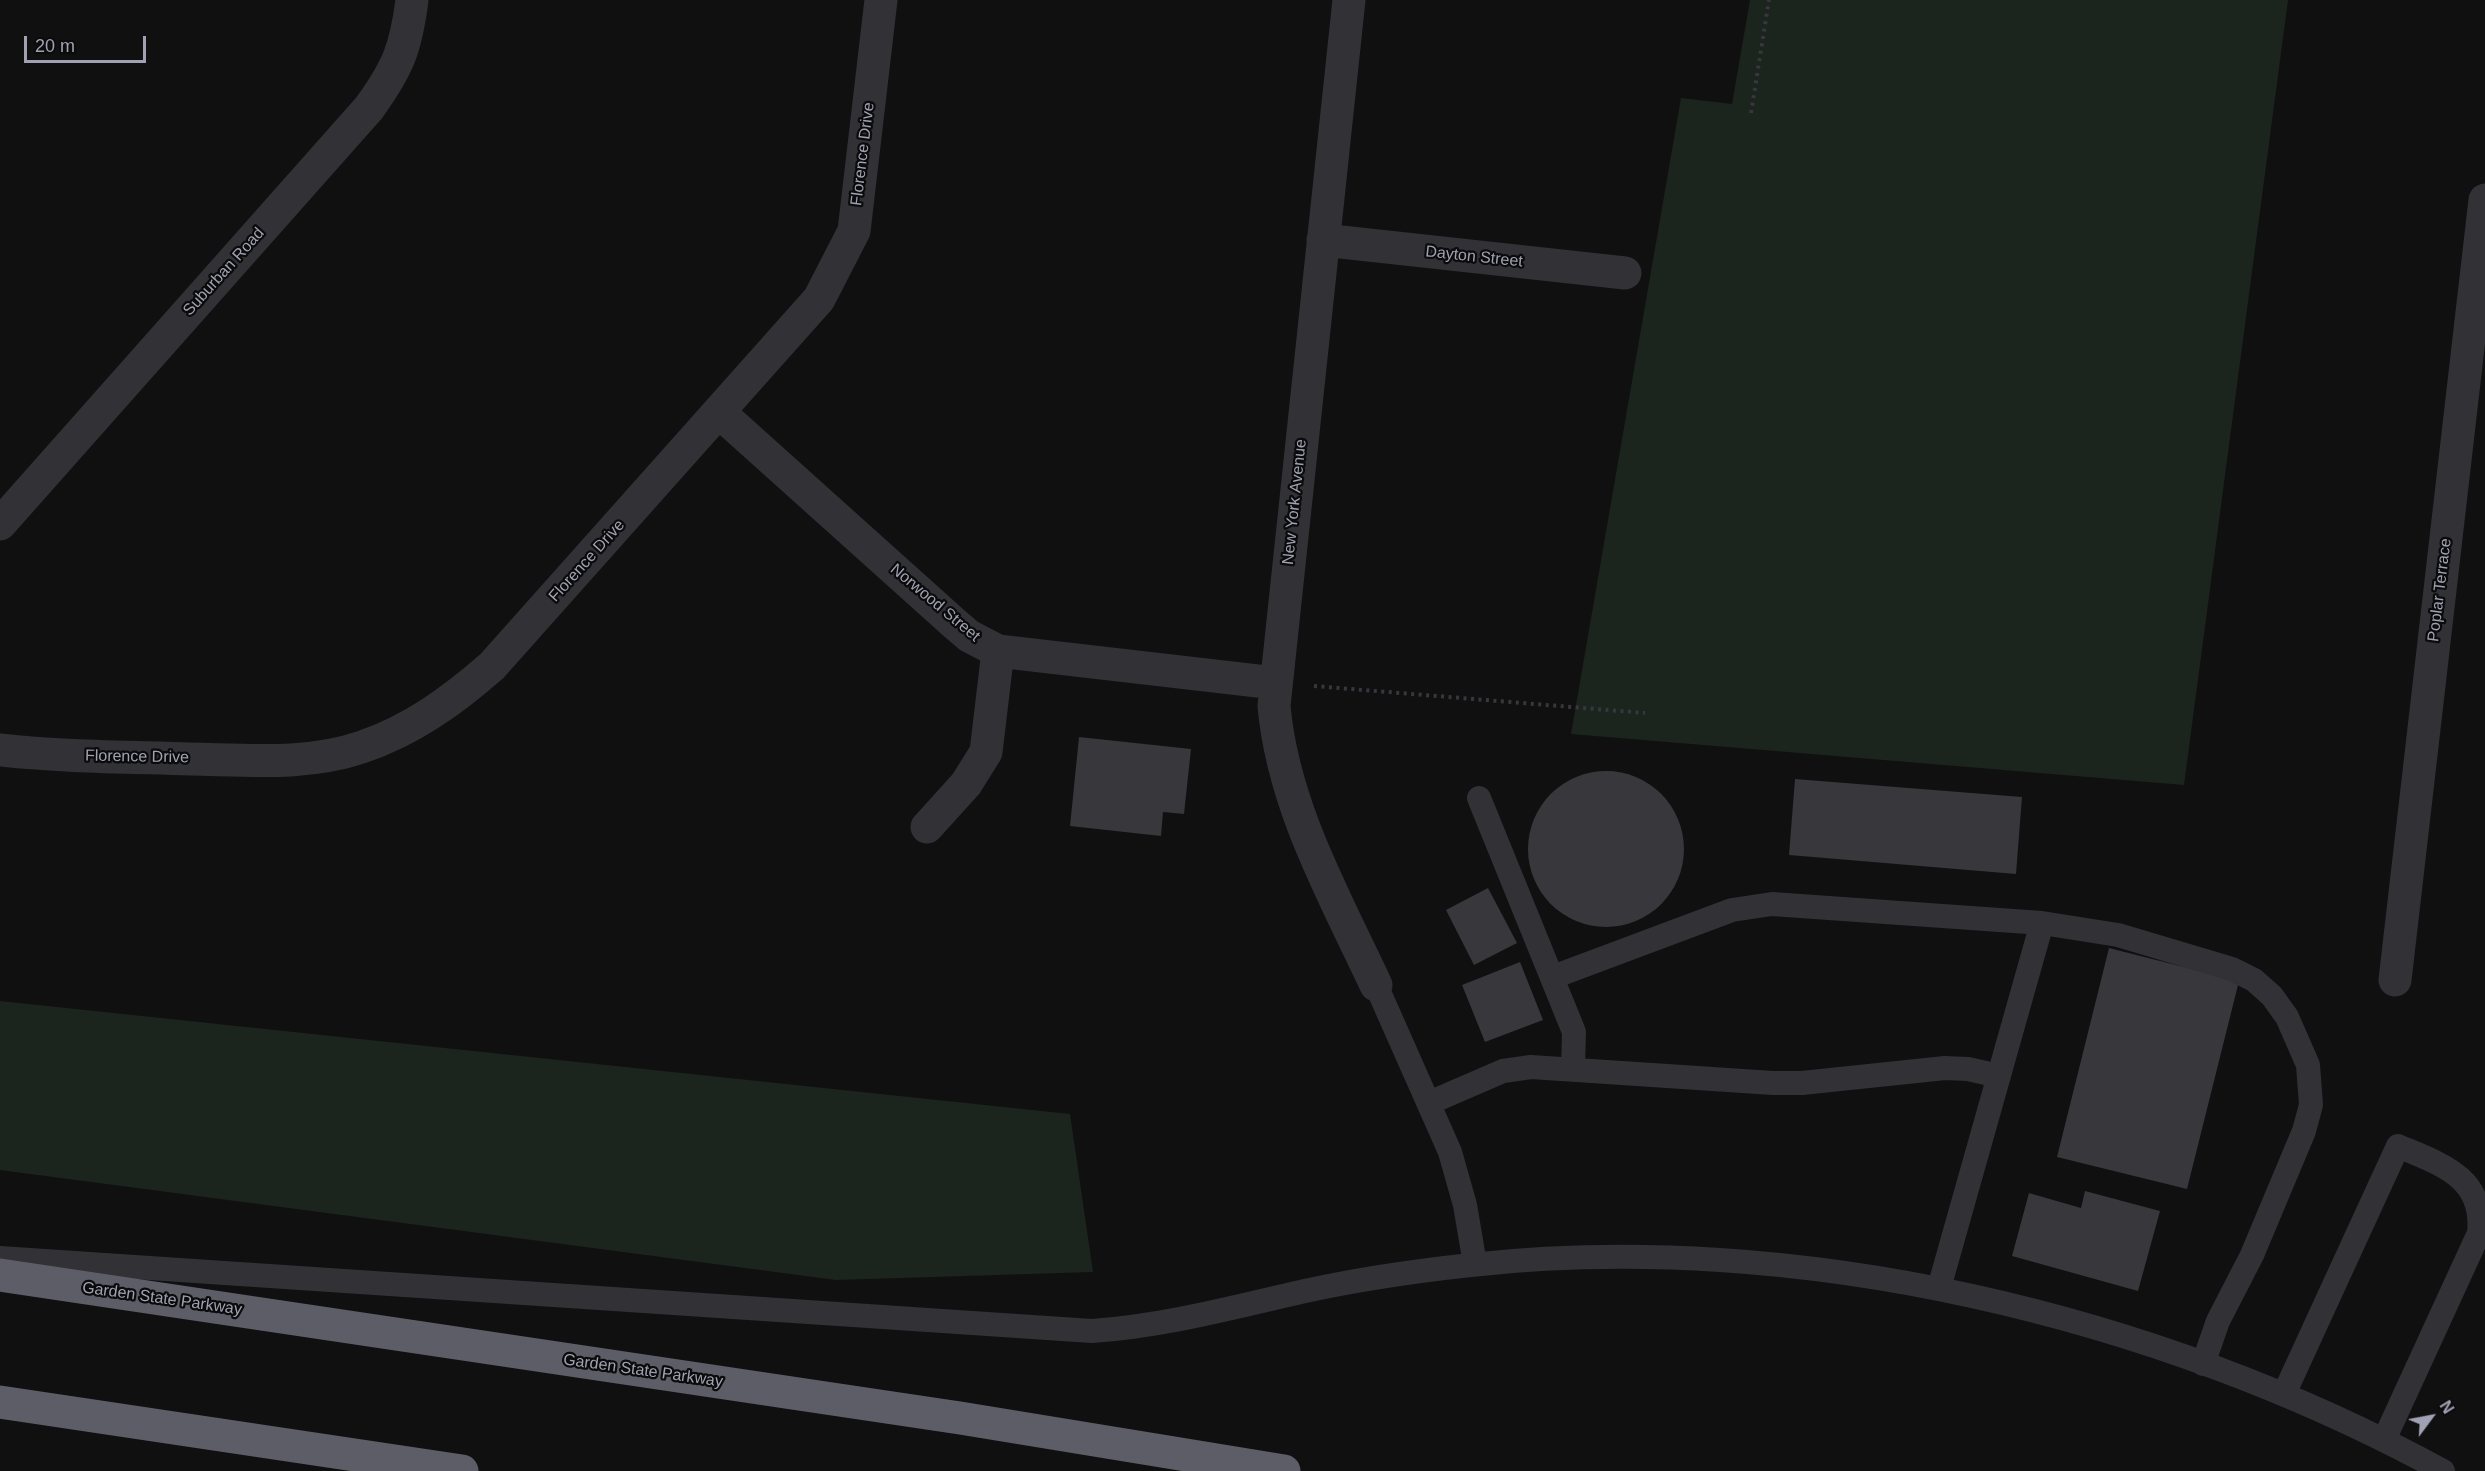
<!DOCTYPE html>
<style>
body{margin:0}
#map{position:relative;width:2485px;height:1471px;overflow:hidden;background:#101011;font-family:Arial,sans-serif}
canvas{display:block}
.north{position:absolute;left:2401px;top:1387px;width:60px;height:60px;-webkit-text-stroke:4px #0b0b0c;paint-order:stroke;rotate:58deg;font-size:16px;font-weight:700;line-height:24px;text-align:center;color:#a0a2b3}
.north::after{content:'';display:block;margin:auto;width:21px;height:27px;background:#a0a2b3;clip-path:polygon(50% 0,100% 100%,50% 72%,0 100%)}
.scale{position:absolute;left:24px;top:36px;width:122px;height:27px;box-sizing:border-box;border:3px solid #a0a2b3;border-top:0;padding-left:8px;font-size:18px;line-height:21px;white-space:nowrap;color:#a0a2b3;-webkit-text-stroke:4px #0b0b0c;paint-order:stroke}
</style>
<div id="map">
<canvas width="2485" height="1471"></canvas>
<div class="north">N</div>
<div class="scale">20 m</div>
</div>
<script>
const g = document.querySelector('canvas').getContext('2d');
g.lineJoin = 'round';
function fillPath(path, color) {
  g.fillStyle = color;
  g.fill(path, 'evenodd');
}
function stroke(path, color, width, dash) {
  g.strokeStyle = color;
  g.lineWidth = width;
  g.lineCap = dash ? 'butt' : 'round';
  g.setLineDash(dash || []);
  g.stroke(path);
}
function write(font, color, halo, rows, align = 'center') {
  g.font = font + ' Arial,sans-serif';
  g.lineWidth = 4.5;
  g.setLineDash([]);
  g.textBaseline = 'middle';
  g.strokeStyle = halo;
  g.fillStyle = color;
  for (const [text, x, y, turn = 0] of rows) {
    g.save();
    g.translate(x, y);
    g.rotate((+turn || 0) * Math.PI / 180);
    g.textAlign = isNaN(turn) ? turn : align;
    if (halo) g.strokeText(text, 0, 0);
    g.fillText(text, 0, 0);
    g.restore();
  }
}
const green = new Path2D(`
 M1750,0H2288L2184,785L1571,734L1681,98L1732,104Z
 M0,1001L1070,1114L1093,1272L836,1280L0,1170Z`);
const building = new Path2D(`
 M1079,737L1191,749L1184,814L1163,812L1161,836L1070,826Z
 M1528 849a78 78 0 1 1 156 0a78 78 0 1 1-156 0Z
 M1795,779L2022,797L2016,874L1789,855Z
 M1488,888L1517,943L1474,965L1446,910Z
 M2109,948L2239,981L2187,1189L2057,1157Z
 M1520,962L1543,1020L1485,1042L1462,985Z
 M2085,1191L2160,1211L2138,1291L2012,1256L2029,1193L2081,1208Z`);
const path = new Path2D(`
 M1751,113L1769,0
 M1314,686L1645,713`);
const lane = new Path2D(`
 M1479,798L1574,1032L1573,1069
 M1553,977L1732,910L1772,904L2042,923L2118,935L2232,969L2254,980L2272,996L2287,1017L2308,1065L2311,1105L2304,1131L2252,1255L2218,1321L2203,1364
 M1376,985L1450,1152L1465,1205L1475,1264
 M1429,1103L1503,1071L1531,1067L1773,1083H1802L1945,1068L1968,1069L1999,1076
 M0,1258L1092,1331C1165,1326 1234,1307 1305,1291C1360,1279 1415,1271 1471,1265C1796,1229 2158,1315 2443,1471
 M1939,1288L2042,923
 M2284,1394L2398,1146C2440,1164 2485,1177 2479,1233L2384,1440`);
const street = new Path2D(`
 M1349,0L1274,706C1283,806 1334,895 1376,985
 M1323,240L1625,273
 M720,413L955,624L969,636L998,651L1275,683
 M0,524L369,108C398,68 406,48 412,0
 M0,750C63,757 127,757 190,759C247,760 307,766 362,747C412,730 452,701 492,666L819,299L854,231L881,0
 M927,827L966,784L986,752L998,651
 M2395,980L2485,200`);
const highway = new Path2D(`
 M0,1275L960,1418L1284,1471
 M0,1402L462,1471`);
const streetNames = [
 ["Florence Drive",863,154,-83],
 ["Dayton Street",1474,257,6],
 ["Suburban Road",224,272,-48],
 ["New York Avenue",1295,502,-84],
 ["Florence Drive",587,561,-48],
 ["Poplar Terrace",2440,590,-83],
 ["Norwood Street",935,603,40],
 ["Florence Drive",137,757,1],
 ["Garden State Parkway",162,1299,8],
 ["Garden State Parkway",643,1371,8]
];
fillPath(green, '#1c241e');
fillPath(building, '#37373c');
stroke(path, '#37373d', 4, [3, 4.5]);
stroke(lane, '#313136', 24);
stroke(street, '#313136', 33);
stroke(highway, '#5d5d68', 33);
write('16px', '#a0a2b3', '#0b0b0c', streetNames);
</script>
